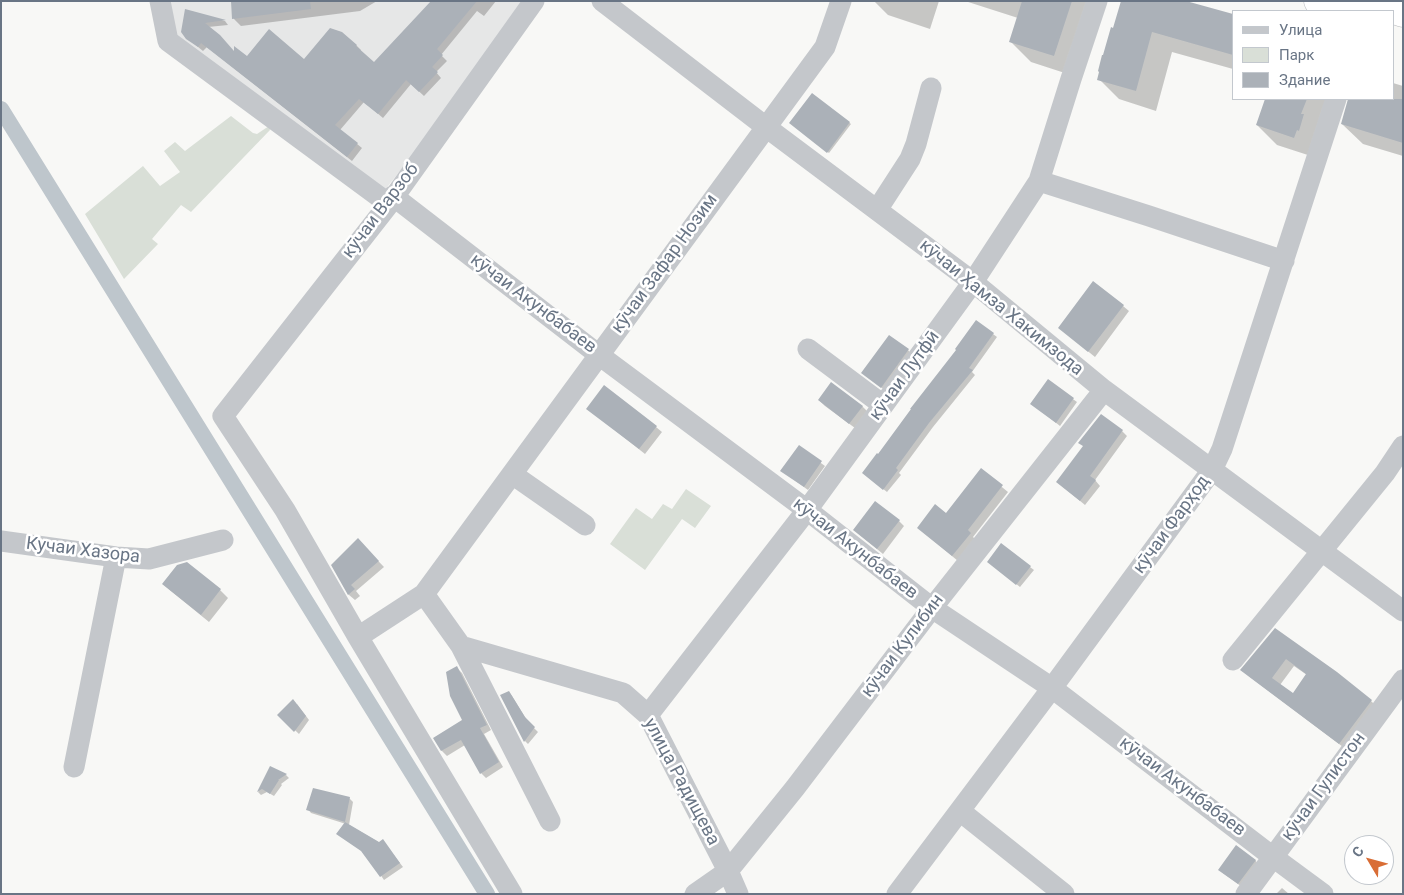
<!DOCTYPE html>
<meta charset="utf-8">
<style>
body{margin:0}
#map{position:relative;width:1404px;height:895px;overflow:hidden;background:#f8f8f6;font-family:Roboto,sans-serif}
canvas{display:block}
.frame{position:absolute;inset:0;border:2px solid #697585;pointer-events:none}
.legend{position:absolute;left:1232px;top:10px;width:162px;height:90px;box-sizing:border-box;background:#fff;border:1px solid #c3c8ce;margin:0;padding:6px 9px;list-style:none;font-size:15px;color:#697585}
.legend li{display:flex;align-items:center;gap:10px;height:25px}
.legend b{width:25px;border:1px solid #c3c8ce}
.north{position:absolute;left:1344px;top:835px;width:50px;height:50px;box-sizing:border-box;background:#fff;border:1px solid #c3c8ce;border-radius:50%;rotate:307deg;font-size:14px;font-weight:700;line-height:20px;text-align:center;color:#697585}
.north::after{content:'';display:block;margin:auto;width:18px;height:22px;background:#d96d35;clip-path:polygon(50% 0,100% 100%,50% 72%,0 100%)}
</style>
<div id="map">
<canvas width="1404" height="895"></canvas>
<div class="frame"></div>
<ul class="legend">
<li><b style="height:6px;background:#c4c7cb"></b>Улица</li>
<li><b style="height:14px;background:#d9dfd7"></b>Парк</li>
<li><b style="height:14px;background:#abb1b8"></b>Здание</li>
</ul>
<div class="north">С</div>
</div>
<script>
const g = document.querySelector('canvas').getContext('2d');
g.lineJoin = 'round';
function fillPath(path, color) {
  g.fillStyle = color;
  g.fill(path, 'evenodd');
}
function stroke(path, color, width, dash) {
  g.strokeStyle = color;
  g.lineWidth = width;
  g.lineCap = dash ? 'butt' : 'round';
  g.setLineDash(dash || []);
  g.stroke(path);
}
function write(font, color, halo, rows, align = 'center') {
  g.font = font + ' Roboto,sans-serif';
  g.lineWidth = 5;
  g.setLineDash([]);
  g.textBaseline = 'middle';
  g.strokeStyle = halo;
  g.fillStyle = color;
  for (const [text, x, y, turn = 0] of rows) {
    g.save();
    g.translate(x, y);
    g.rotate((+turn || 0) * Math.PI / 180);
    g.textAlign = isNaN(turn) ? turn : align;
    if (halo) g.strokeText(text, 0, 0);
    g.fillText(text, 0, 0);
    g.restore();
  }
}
const built = new Path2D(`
 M170,1H533L381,195L171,34Z`);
const green = new Path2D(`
 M231,116L253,133L257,134L269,126L270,130L191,212L181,205L152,239L158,244L124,279L85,214L143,166L160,186L180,172L164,151L175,142L185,151Z
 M686,489L711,506L695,528L682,519L645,570L610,544L636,508L652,519L663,504L672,509Z`);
const shadow = new Path2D(`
 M232,1H377L360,11L241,26L234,19Z
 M433,1H496L484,16L477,11L441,55L447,61L436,72L441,78L424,96L411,84L383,118L364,102L340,130L362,148L352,161L207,47L203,51L187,38L186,10L225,21L228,25L208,27L236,54L247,58L304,60L356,45L361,50L360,52L374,64Z
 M874,1H939L930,29L888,15Z
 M965,1H1098L1074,76L1031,62L1011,42L1018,18Z
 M1233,16V69L1172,52L1156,111L1119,99L1099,79L1112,29Z
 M1393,83L1403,86V156L1363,144L1342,124L1349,99H1393Z
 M812,94L851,124L829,153L791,123Z
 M1266,99H1334L1314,157L1277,145L1257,125Z
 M1123,306L1129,311L1095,357L1059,328Z
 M993,334L997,337L972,372L975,375L933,427L899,473L901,475L887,492L867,476Z
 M908,350L913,356L887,392L863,373Z
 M1048,381L1077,402L1060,426L1032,404Z
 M819,400L862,406L868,412L855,428L825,406Z
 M588,409L656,427L662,432L645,454Z
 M1122,431L1127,436L1095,480L1100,486L1085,505L1057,482Z
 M799,447L825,466L808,490L786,474Z
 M981,470L1008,492L973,537L976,540L958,561L924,533L946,515Z
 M899,521L904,526L883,554L860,535Z
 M358,540L384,567L356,591L360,596L355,600L349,595L333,565Z
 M186,564L220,590L228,598L209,622L171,591L163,584Z
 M992,565L1030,567L1034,570L1020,587Z
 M1275,630L1371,701L1379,709L1347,750L1250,677ZM1294,666L1307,675L1293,695L1280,685Z
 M457,668L462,673L491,730L484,734L503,767L486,778L481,773L465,745L447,756L442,751L435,738L464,721Z
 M509,692L512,696L528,722L538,732L528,744L525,741Z
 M297,704L309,720L299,734L279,715Z
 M271,768L286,775L289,778L281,784L282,785L274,796L267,792L261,795L258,792Z
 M349,798L353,802L349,825L380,843L383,841L403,867L384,880L346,824L311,813L308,809Z
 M1255,860L1258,864L1242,887L1223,873Z
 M1282,888L1289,894H1276Z`);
const canal = new Path2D(`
 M1,109L487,894`);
const building = new Path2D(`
 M231,1H310L311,9L232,19Z
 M431,1H477L437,49L443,55L432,67L438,72L419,92L406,80L378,114L359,99L335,125L358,143L347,157L201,43L198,47L186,39L181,32L185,9L226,20L205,23L220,35L234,51V46L247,56L269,29L304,59L330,28L342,32L357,45L356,46L374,62Z
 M1022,1H1072L1054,56L1009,42Z
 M1121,1H1186L1233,14V55L1152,32L1136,91L1097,80L1099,72L1098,71L1102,55H1103L1111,27L1113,28Z
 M812,93L850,122L827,153L789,123Z
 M1265,99H1307L1301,114H1304L1299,131L1297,130L1294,138L1256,125Z
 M1348,99H1403V143L1341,124Z
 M1093,281L1124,305L1088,352L1058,328Z
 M976,320L994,333L969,368L973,370L929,423L896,468L898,470L883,490L862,473L877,453L878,454L911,409H910L956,350L955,349Z
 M889,335L909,349L881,388L861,373Z
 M1048,379L1074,398L1056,423L1030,404Z
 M831,382L863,406L849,424L818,400Z
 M604,385L657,426L639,449L586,409Z
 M1101,414L1123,430L1090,476L1096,480L1080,501L1056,482L1083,446L1078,443Z
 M799,445L822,461L804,487L780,471Z
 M981,468L1003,485L968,530L971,533L952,556L917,528L935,504L946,513Z
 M875,501L900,520L877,549L853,530Z
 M358,538L379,561L351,585L355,589L348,595L331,565Z
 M1001,543L1031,566L1016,585L987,562Z
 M187,562L221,589L201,615L162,584L177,565Z
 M1275,628L1337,672L1372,700L1339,744L1240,670ZM1286,659L1306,674L1293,693L1272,678Z
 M457,666L487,725L480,728L499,762L480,774L461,740L441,751L433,738L462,720L450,696L446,672Z
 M509,691L525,717L535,727L524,742L500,695Z
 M293,699L306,716L294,732L277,715Z
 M270,766L287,774L278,780H279L270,794L262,789L257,792Z
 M313,788L350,797L345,822L306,810Z
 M345,822L379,842L383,839L400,863L380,877L361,851L336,834Z
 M1236,845L1256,860L1238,884L1218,870Z`);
const minor = new Path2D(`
 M160,1L168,41L389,204
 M602,1L766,127L973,282L1104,390L1403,611
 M1039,181L1149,216L1284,261
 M393,196L599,355L807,510L932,608L1052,688L1273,857L1323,894
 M877,210L910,159L916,144L931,88
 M808,349L883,405
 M512,474L585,525
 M1,541L116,557L149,559L223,540
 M424,594L461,646L550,821
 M358,637L424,594L825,47L841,1
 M461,646L623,693L648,715L728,871L738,894
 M1233,660L1385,473L1403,446
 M648,715L807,510L973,282L1039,181L1071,79L1097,1
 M74,767L116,557
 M960,811L1064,894
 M512,894L358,637L285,510L223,416L389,204L534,1
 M695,894L728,871L795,788L932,608L1104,390
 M897,894L1052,688L1212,470L1222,449L1336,99
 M1246,894L1403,680`);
const highway = new Path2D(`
 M1318,1L1350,11
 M1367,1L1403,13`);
const streetNames = [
 ["кӯчаи Варзоб",381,211,-53],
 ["кӯчаи Зафар Нозим",665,264,-54],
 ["кӯчаи Акунбабаев",533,304,37],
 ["кӯчаи Ҳамза Хакимзода",1001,308,39],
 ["кӯчаи Лутфӣ",905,376,-54],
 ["кӯчаи Фарҳод",1172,525,-54],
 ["кӯчаи Акунбабаев",855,549,38],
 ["Кучаи Хазора",83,551,7],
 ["кӯчаи Кулибин",903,646,-53],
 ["улица Радищева",681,782,62],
 ["кӯчаи Акунбабаев",1182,787,37],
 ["кӯчаи Гулистон",1324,787,-54]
];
fillPath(built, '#e6e7e7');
fillPath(green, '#d9dfd7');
fillPath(shadow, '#0003');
stroke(canal, '#bec6cc', 16);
fillPath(building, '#abb1b8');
stroke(highway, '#b7babd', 29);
stroke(minor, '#c4c7cb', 21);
stroke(highway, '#fff', 28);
write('18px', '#697585', '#fff', streetNames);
</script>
